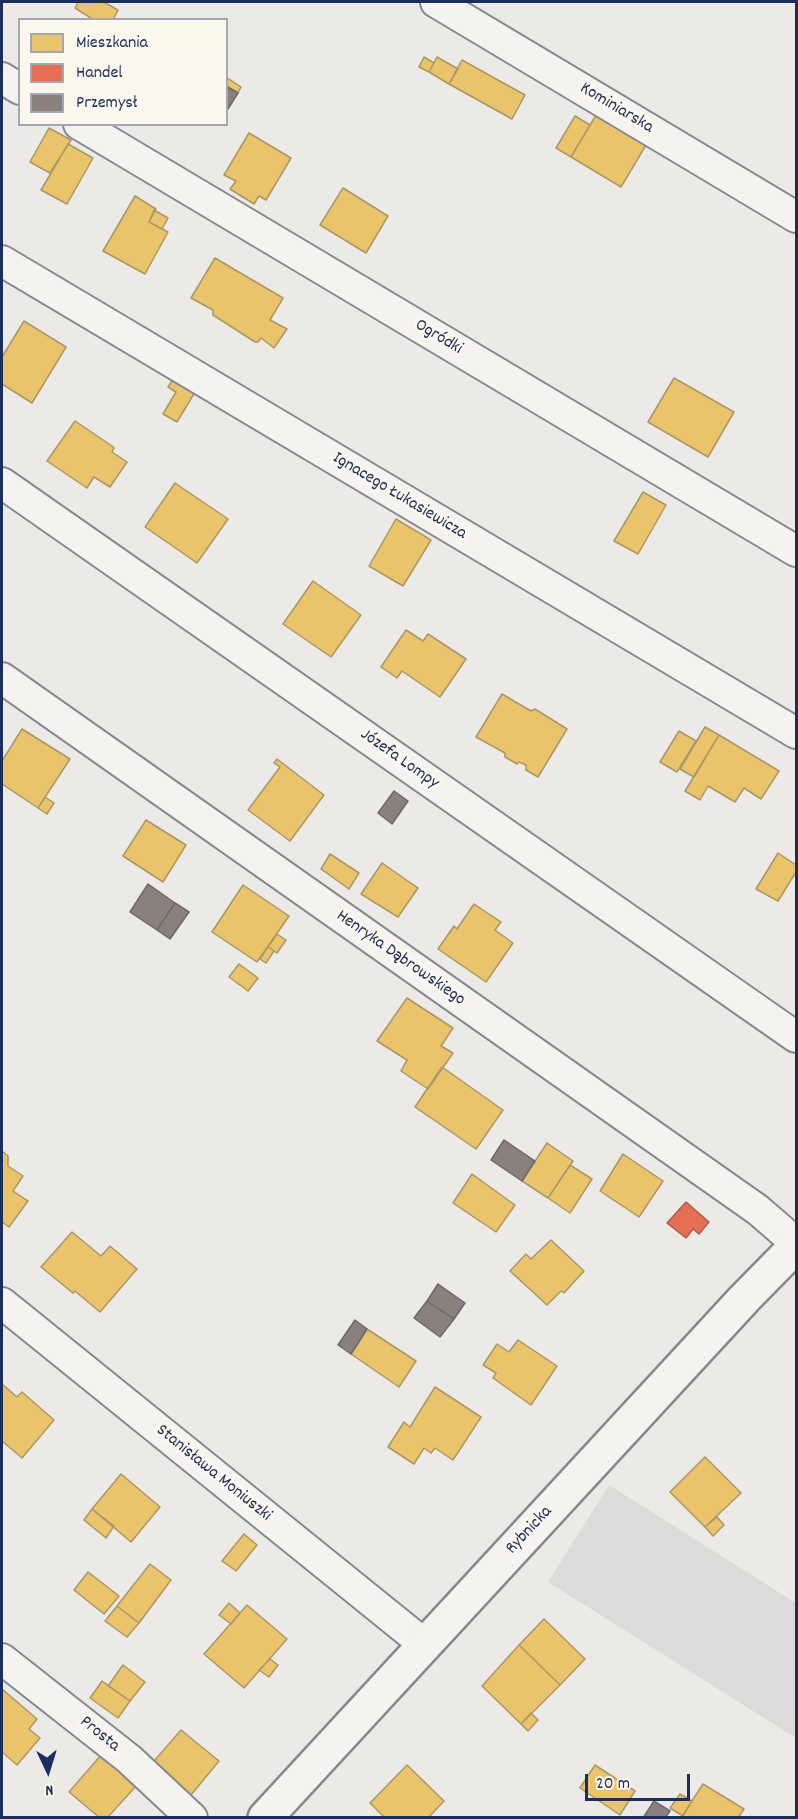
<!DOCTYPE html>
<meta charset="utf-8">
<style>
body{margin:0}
#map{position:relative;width:798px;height:1819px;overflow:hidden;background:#eceae6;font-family:Dekko,sans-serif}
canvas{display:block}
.frame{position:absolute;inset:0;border:3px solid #1b2f5e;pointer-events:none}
.legend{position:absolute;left:18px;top:18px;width:210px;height:108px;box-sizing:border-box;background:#fbf7ec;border:2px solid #a1a7b3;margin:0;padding:8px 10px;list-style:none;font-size:18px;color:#1b2f5e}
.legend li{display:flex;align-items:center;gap:12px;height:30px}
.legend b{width:30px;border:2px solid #a1a7b3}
.north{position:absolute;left:18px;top:1741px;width:60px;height:60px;-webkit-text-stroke:4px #fbf7ec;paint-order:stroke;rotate:176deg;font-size:16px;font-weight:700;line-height:24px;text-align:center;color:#1b2f5e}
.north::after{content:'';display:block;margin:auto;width:21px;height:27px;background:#1b2f5e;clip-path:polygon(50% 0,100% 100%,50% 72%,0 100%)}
.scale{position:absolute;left:585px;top:1774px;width:105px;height:27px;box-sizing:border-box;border:3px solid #1b2f5e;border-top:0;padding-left:8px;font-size:18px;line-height:21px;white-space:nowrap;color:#1b2f5e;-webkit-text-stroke:4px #fbf7ec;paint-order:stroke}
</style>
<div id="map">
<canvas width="798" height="1819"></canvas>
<div class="frame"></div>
<ul class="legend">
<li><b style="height:16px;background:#e9c46a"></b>Mieszkania</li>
<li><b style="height:16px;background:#e76f51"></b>Handel</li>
<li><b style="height:16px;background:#8a817c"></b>Przemysł</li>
</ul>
<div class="north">N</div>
<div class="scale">20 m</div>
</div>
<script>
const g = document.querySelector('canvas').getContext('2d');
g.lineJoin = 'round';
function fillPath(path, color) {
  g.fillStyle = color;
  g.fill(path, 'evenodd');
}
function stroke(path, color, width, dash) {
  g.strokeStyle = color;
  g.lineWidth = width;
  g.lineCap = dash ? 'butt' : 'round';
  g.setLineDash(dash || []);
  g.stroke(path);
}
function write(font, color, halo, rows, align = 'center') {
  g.font = font + ' Dekko,sans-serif';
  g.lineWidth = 6;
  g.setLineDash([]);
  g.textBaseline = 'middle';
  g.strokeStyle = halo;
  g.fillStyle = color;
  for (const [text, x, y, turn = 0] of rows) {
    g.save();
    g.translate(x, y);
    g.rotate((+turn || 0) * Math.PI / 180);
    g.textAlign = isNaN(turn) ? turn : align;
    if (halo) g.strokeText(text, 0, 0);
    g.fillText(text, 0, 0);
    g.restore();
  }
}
const green = new Path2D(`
 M609,1485L796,1603V1738L548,1582Z`);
const homes = new Path2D(`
 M78,2H104L118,10L113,20H94L75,8Z
 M424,57L434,63L429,72L419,67Z
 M437,57L458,69L449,84L429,72Z
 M462,60L525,95L512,119L449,84Z
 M226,77L241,87L238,93L226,86Z
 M599,110L649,140L621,187L571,157Z
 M575,116L590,125L571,157L556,148Z
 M49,128L71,140L50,173L30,162Z
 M249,133L291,158L266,200L259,196L254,204L230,189L236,181L224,175Z
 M68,144L93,158L67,204L41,190Z
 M343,188L388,216L366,253L320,225Z
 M135,196L156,209L149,222L168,232L145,274L103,251Z
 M154,210L168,218L162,229L149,222Z
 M215,258L283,298L270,320L287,329L274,348L261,338L258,342H255L213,315V310L191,298Z
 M24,321L66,347L32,403L2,384V357Z
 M176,375L198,387L177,422L163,414L176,392L168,387Z
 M674,378L734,412L708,457L648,422Z
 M75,421L112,446L114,448L112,452L127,462L110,487L94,477L87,488L47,461Z
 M175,483L228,519L197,563L145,527Z
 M643,492L666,505L638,554L614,541Z
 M396,519L431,540L403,586L369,566Z
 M313,581L361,615L331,657L283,624Z
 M406,630L423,641L428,634L466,659L440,697L402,671L397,678L381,667Z
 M502,694L531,711L535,709L567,729L538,777L526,770V765L519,762L517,764L505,757V753L476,737Z
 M705,727L719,735L694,777L680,769Z
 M22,729L70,759L38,808L2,784V761Z
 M679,731L696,741L677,772L660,762Z
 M719,735L779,771L761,799L744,788L735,802L708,786L700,800L685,791Z
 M277,759L324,795L290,841L248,810L280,767L274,763Z
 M45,797L54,803L47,814L38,808Z
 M146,820L186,845L163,882L123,856Z
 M778,853L796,865V872L778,901L756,889Z
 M330,854L359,873L349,889L321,869Z
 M382,863L418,888L398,917L361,894Z
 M243,885L289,916L257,962L212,932Z
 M474,904L501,922L495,930L513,943L486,982L438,949L454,926L457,929Z
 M277,934L286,940L277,953L268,947Z
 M268,947L274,951L266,963L260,959Z
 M239,964L258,978L248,991L229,977Z
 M407,998L453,1028L441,1046L453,1053L428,1089L401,1071L407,1060L377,1041Z
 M442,1067L503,1110L476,1149L415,1107Z
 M547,1143L573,1161L548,1198L522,1181Z
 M2,1151L8,1156V1166L23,1176L13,1191L28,1201L9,1227L2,1222Z
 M623,1154L663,1181L639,1217L600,1191Z
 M570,1165L592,1179L570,1213L548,1198Z
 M472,1174L515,1205L496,1232L453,1203Z
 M72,1232L101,1256L110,1246L137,1269L100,1312L75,1291L73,1293L41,1267Z
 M551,1240L584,1271L564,1293L561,1291L547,1305L510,1271L526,1254L531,1259Z
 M367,1329L416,1361L399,1387L351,1354Z
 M518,1340L557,1366L531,1405L493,1378L496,1373L483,1365L497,1344L509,1352Z
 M2,1384L17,1397L22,1392L54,1420L22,1458L2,1441Z
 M435,1387L481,1417L453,1460L435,1448L431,1453L424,1448L414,1464L388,1447L404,1422L410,1427Z
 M705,1457L741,1493L705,1527L670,1492Z
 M121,1474L160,1507L131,1542L92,1509Z
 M92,1509L114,1526L106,1538L84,1520Z
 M717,1517L724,1525L713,1536L705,1527Z
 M244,1534L257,1545L236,1571L222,1561Z
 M150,1564L171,1580L139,1623L117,1606Z
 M88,1572L119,1596L104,1614L74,1590Z
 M229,1603L240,1613L231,1624L219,1615Z
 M247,1605L287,1639L244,1688L204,1654Z
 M117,1606L139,1623L127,1637L105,1621Z
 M544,1619L585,1659L560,1685L519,1645Z
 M519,1645L560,1685L521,1724L482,1686Z
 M270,1659L278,1665L269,1677L259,1670Z
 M123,1665L145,1682L130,1701L108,1686Z
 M102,1681L130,1701L118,1718L90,1698Z
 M2,1689L37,1719L29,1729L40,1738L17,1765L2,1752Z
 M531,1713L538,1720L528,1731L521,1724Z
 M181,1730L219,1761L186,1801L148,1768Z
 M102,1754L137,1785L107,1818H100L69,1792Z
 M407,1765L444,1801L428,1818H385L370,1803Z
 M595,1765L635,1791L620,1815L580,1788Z
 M703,1784L744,1809L738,1818H681Z
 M680,1794L692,1801L683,1816L670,1808Z`);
const shops = new Path2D(`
 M686,1202L709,1222L699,1234L693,1229L686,1238L667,1223Z`);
const industry = new Path2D(`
 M226,86L238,93L226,112Z
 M394,791L408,801L392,824L378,813Z
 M148,884L175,903L157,930L130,912Z
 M175,903L189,912L170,939L157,930Z
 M504,1140L535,1161L522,1181L491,1160Z
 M438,1284L465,1303L454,1319L427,1301Z
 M427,1301L454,1319L440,1337L414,1318Z
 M355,1320L367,1329L351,1354L338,1345Z
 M654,1801L670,1811L665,1818H643Z`);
const minor = new Path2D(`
 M436,2L796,217
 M2,78L20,89
 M79,124L796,551
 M2,261L796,733
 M2,483L796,1037
 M2,678L758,1210L796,1243
 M2,1303L424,1644
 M2,1659L129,1759L192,1818`);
const secondary = new Path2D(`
 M265,1818L744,1299L796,1246`);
const streetNames = [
 ["Kominiarska",616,109,31],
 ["Ogródki",438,338,31],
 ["Ignacego Łukasiewicza",399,497,31],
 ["Józefa Lompy",399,760,35],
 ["Henryka Dąbrowskiego",400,959,35],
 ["Stanisława Moniuszki",213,1474,39],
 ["Rybnicka",530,1531,-47],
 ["Prosta",99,1735,39]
];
fillPath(green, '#dcdbd9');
fillPath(homes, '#e9c46a');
stroke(homes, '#ab9766', 1.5);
fillPath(shops, '#e76f51');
stroke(shops, '#aa5c55', 1.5);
fillPath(industry, '#8a817c');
stroke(industry, '#696873', 1.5);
stroke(minor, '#85888f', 34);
stroke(secondary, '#85888f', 38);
stroke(minor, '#f4f3ef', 30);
stroke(secondary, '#f4f3ef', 33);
write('18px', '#1b2f5e', '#fbf7ec', streetNames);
</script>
